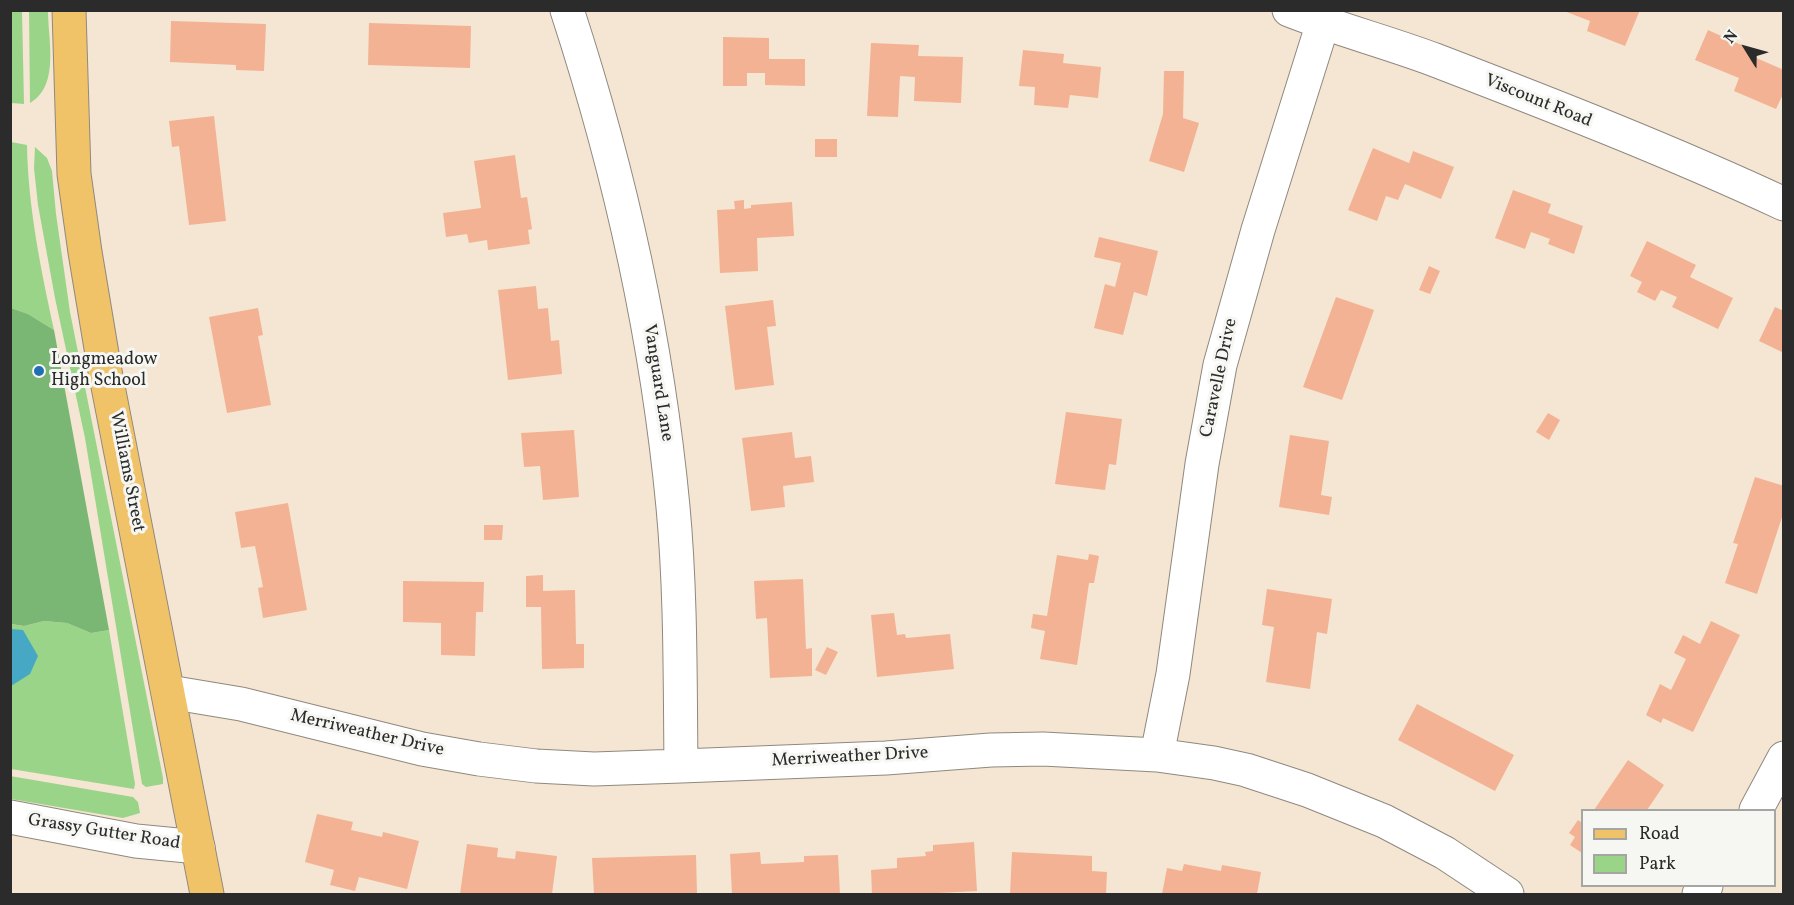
<!DOCTYPE html>
<style>
body{margin:0}
#map{position:relative;width:1794px;height:905px;overflow:hidden;background:#f4e6d3;font-family:Vollkorn,serif}
canvas{display:block}
.frame{position:absolute;inset:0;border:12px solid #2b2b2b;pointer-events:none}
.legend{position:absolute;left:1581px;top:809px;width:195px;height:78px;box-sizing:border-box;background:#f6f6f2;border:2px solid #a5a5a2;margin:0;padding:8px 10px;list-style:none;font-size:18px;color:#2b2b2b}
.legend li{display:flex;align-items:center;gap:12px;height:30px}
.legend b{width:30px;border:2px solid #a5a5a2}
.north{position:absolute;left:1716px;top:18px;width:60px;height:60px;-webkit-text-stroke:4px #f6f6f2;paint-order:stroke;rotate:307deg;font-size:16px;font-weight:700;line-height:24px;text-align:center;color:#2b2b2b}
.north::after{content:'';display:block;margin:auto;width:21px;height:27px;background:#2b2b2b;clip-path:polygon(50% 0,100% 100%,50% 72%,0 100%)}
</style>
<div id="map">
<canvas width="1794" height="905"></canvas>
<div class="frame"></div>
<ul class="legend">
<li><b style="height:8px;background:#f0c369"></b>Road</li>
<li><b style="height:16px;background:#99d488"></b>Park</li>
</ul>
<div class="north">N</div>
</div>
<script>
const g = document.querySelector('canvas').getContext('2d');
g.lineJoin = 'round';
function fillPath(path, color) {
  g.fillStyle = color;
  g.fill(path, 'evenodd');
}
function stroke(path, color, width, dash) {
  g.strokeStyle = color;
  g.lineWidth = width;
  g.lineCap = dash ? 'butt' : 'round';
  g.setLineDash(dash || []);
  g.stroke(path);
}
function write(font, color, halo, rows, align = 'center') {
  g.font = font + ' Vollkorn,serif';
  g.lineWidth = 6;
  g.setLineDash([]);
  g.textBaseline = 'middle';
  g.strokeStyle = halo;
  g.fillStyle = color;
  for (const [text, x, y, turn = 0] of rows) {
    g.save();
    g.translate(x, y);
    g.rotate((+turn || 0) * Math.PI / 180);
    g.textAlign = isNaN(turn) ? turn : align;
    if (halo) g.strokeText(text, 0, 0);
    g.fillText(text, 0, 0);
    g.restore();
  }
}
const green = new Path2D(`
 M11,10L22,11L24,104L11,103Z
 M29,11H48C48,40 60,86 30,103Z
 M11,142L27,145C28,207 41,270 54,330L28,314L11,308Z
 M35,147L47,158L52,171L56,214L70,312L163,778V784L146,787L142,784L85,438L55,298L38,205L34,168Z
 M44,621L67,623L91,633L109,630L135,784L134,789L11,769L10,624L24,626Z
 M10,776L133,797L138,802L140,813L123,818L11,799Z`);
const forest = new Path2D(`
 M11,308L28,314L54,330L109,630L91,633L67,623L44,621L24,626L11,624Z`);
const water = new Path2D(`
 M11,629L23,630L38,656L30,674L11,686Z`);
const building = new Path2D(`
 M1640,10L1625,46L1587,31L1590,21L1564,11Z
 M171,21L266,24L264,71L236,70V65L170,62Z
 M369,23L471,26L470,68L368,65Z
 M1708,30L1757,52L1754,57L1784,70V92L1776,109L1734,91L1739,78L1695,60Z
 M723,37L769,38V59H805V86L765,85V73H747V86H723Z
 M871,43L919,45L918,56L963,57L961,103L914,101L915,77L900,76L898,117L867,116Z
 M1023,50L1064,54L1063,63L1101,67L1098,98L1070,95L1068,108L1034,105L1035,87L1019,86Z
 M1164,71H1184L1183,118L1199,123L1184,172L1149,161L1163,114Z
 M214,116L226,221L189,225L179,146L172,147L169,121Z
 M815,139H837V157H815Z
 M1373,148L1409,163L1413,151L1454,167L1441,199L1405,184L1398,200L1386,196L1377,221L1348,210Z
 M515,155L521,198L527,197L532,229L528,230L530,244L488,250L487,240L469,243L467,234L446,237L443,213L481,208L474,161Z
 M1513,190L1551,204L1548,213L1583,226L1574,254L1548,244L1550,239L1531,232L1525,249L1495,238Z
 M744,200V209L751,208V205L792,202L794,236L757,238L758,271L720,273L717,210L735,209L734,201Z
 M1099,237L1158,251L1147,296L1134,292L1123,335L1094,328L1105,284L1115,287L1121,263L1094,257Z
 M1647,241L1696,265L1690,277L1733,298L1718,329L1672,307L1677,297L1661,290L1655,301L1637,292L1642,282L1630,276Z
 M1429,266L1440,271L1430,294L1419,290Z
 M536,286L538,309L548,308L551,341L559,340L562,374L508,380L498,290Z
 M1336,297L1374,310L1342,400L1303,387Z
 M773,300L776,326L767,327L774,385L735,390L725,306Z
 M1775,307L1784,311V353L1759,341Z
 M258,308L263,335L258,336L271,405L227,413L209,317Z
 M1066,412L1122,419L1116,465L1109,464L1105,490L1055,484Z
 M1548,413L1560,420L1549,440L1536,432Z
 M574,430L579,497L543,500L540,466L524,467L521,433Z
 M792,432L795,458L811,456L814,482L783,486L785,507L751,511L742,438Z
 M1290,435L1329,441L1321,495L1332,497L1329,515L1279,507Z
 M1755,477L1784,486V518L1782,517L1757,594L1725,583L1738,544L1733,543Z
 M288,503L307,610L263,618L258,588L263,587L255,546L241,548L235,512Z
 M484,525H503L502,540H484Z
 M1089,554L1099,556L1094,583H1089L1077,665L1040,659L1045,631L1031,628L1033,614L1047,616L1057,555L1088,560Z
 M543,575V591L575,590L576,644H584V668L542,669L541,607H526V576Z
 M803,579L806,649L812,648V676L770,678L767,618L756,619L754,581Z
 M403,581L484,582L483,612H476L475,656L441,655V623L403,622Z
 M1267,589L1332,599L1327,634L1317,632L1310,689L1266,682L1274,627L1262,625Z
 M894,613L897,635L905,634L906,638L950,634L954,669L877,677L871,615Z
 M1711,621L1740,635L1693,732L1663,718L1661,723L1646,715L1660,684L1671,690L1686,659L1674,653L1683,635L1700,644Z
 M827,647L838,652L826,675L815,670Z
 M1417,704L1514,755L1495,791L1398,740Z
 M1628,760L1664,785L1647,810H1594Z
 M317,814L353,822L351,830L382,837L383,832L419,841L407,889L359,877L355,891L330,885L334,870L305,862Z
 M1578,820L1582,823V853L1570,845L1575,837L1569,833Z
 M974,842L977,891L938,893V894H872L871,870L897,868V858L926,856L925,852L933,851V845Z
 M467,844L498,848L497,857L515,859L516,851L557,856L552,894H460Z
 M760,852L761,864L804,862V856L838,855L840,894H732L730,854Z
 M1012,852L1092,856V871L1107,872L1106,894H1010Z
 M696,855L697,894H594L592,858Z
 M1184,864L1221,871L1222,865L1261,872L1257,894H1162L1167,868L1182,871Z`);
const minor = new Path2D(`
 M567,10C620,172 657,338 673,507C681,593 680,680 681,766
 M1289,10C1337,29 1387,42 1435,60C1552,105 1670,151 1784,204
 M169,692L241,704L422,749L479,759L536,766L594,769L681,766L886,758L991,750L1043,749L1157,755L1214,763L1246,770L1307,790L1384,821L1445,853L1507,894
 M1157,755L1173,674L1202,464L1220,365L1258,230L1327,10
 M1756,810L1784,758
 M10,817L136,841L198,847
 M1699,894L1706,886`);
const major = new Path2D(`
 M69,10L74,174L85,252L104,366L207,894`);
const markers = [
 [39,371,6,"#1f6fb2"]
];
const streetNames = [
 ["Viscount Road",1538,102,22],
 ["Caravelle Drive",1220,378,-78],
 ["Vanguard Lane",657,383,81],
 ["Williams Street",126,472,79],
 ["Merriweather Drive",367,734,13],
 ["Merriweather Drive",850,758,-3],
 ["Grassy Gutter Road",104,833,9]
];
const poiNames = [
 ["Longmeadow",51,361],
 ["High School",51,382]
];
fillPath(green, '#99d488');
fillPath(forest, '#7ab674');
fillPath(water, '#46a8c5');
fillPath(building, '#f3b293');
stroke(minor, '#90887f', 35);
stroke(major, '#90887f', 35);
stroke(minor, '#fff', 33);
stroke(major, '#f0c369', 33);
for (const [x, y, r, color] of markers) {
  const dot = new Path2D();
  dot.arc(x, y, r, 0, 2 * Math.PI);
  g.fillStyle = color;
  g.fill(dot);
  stroke(dot, '#f6f6f2', 2);
}
write('18px', '#2b2b2b', '#f6f6f2', streetNames);
write('18px', '#2b2b2b', '#f6f6f2', poiNames, 'left');
</script>
